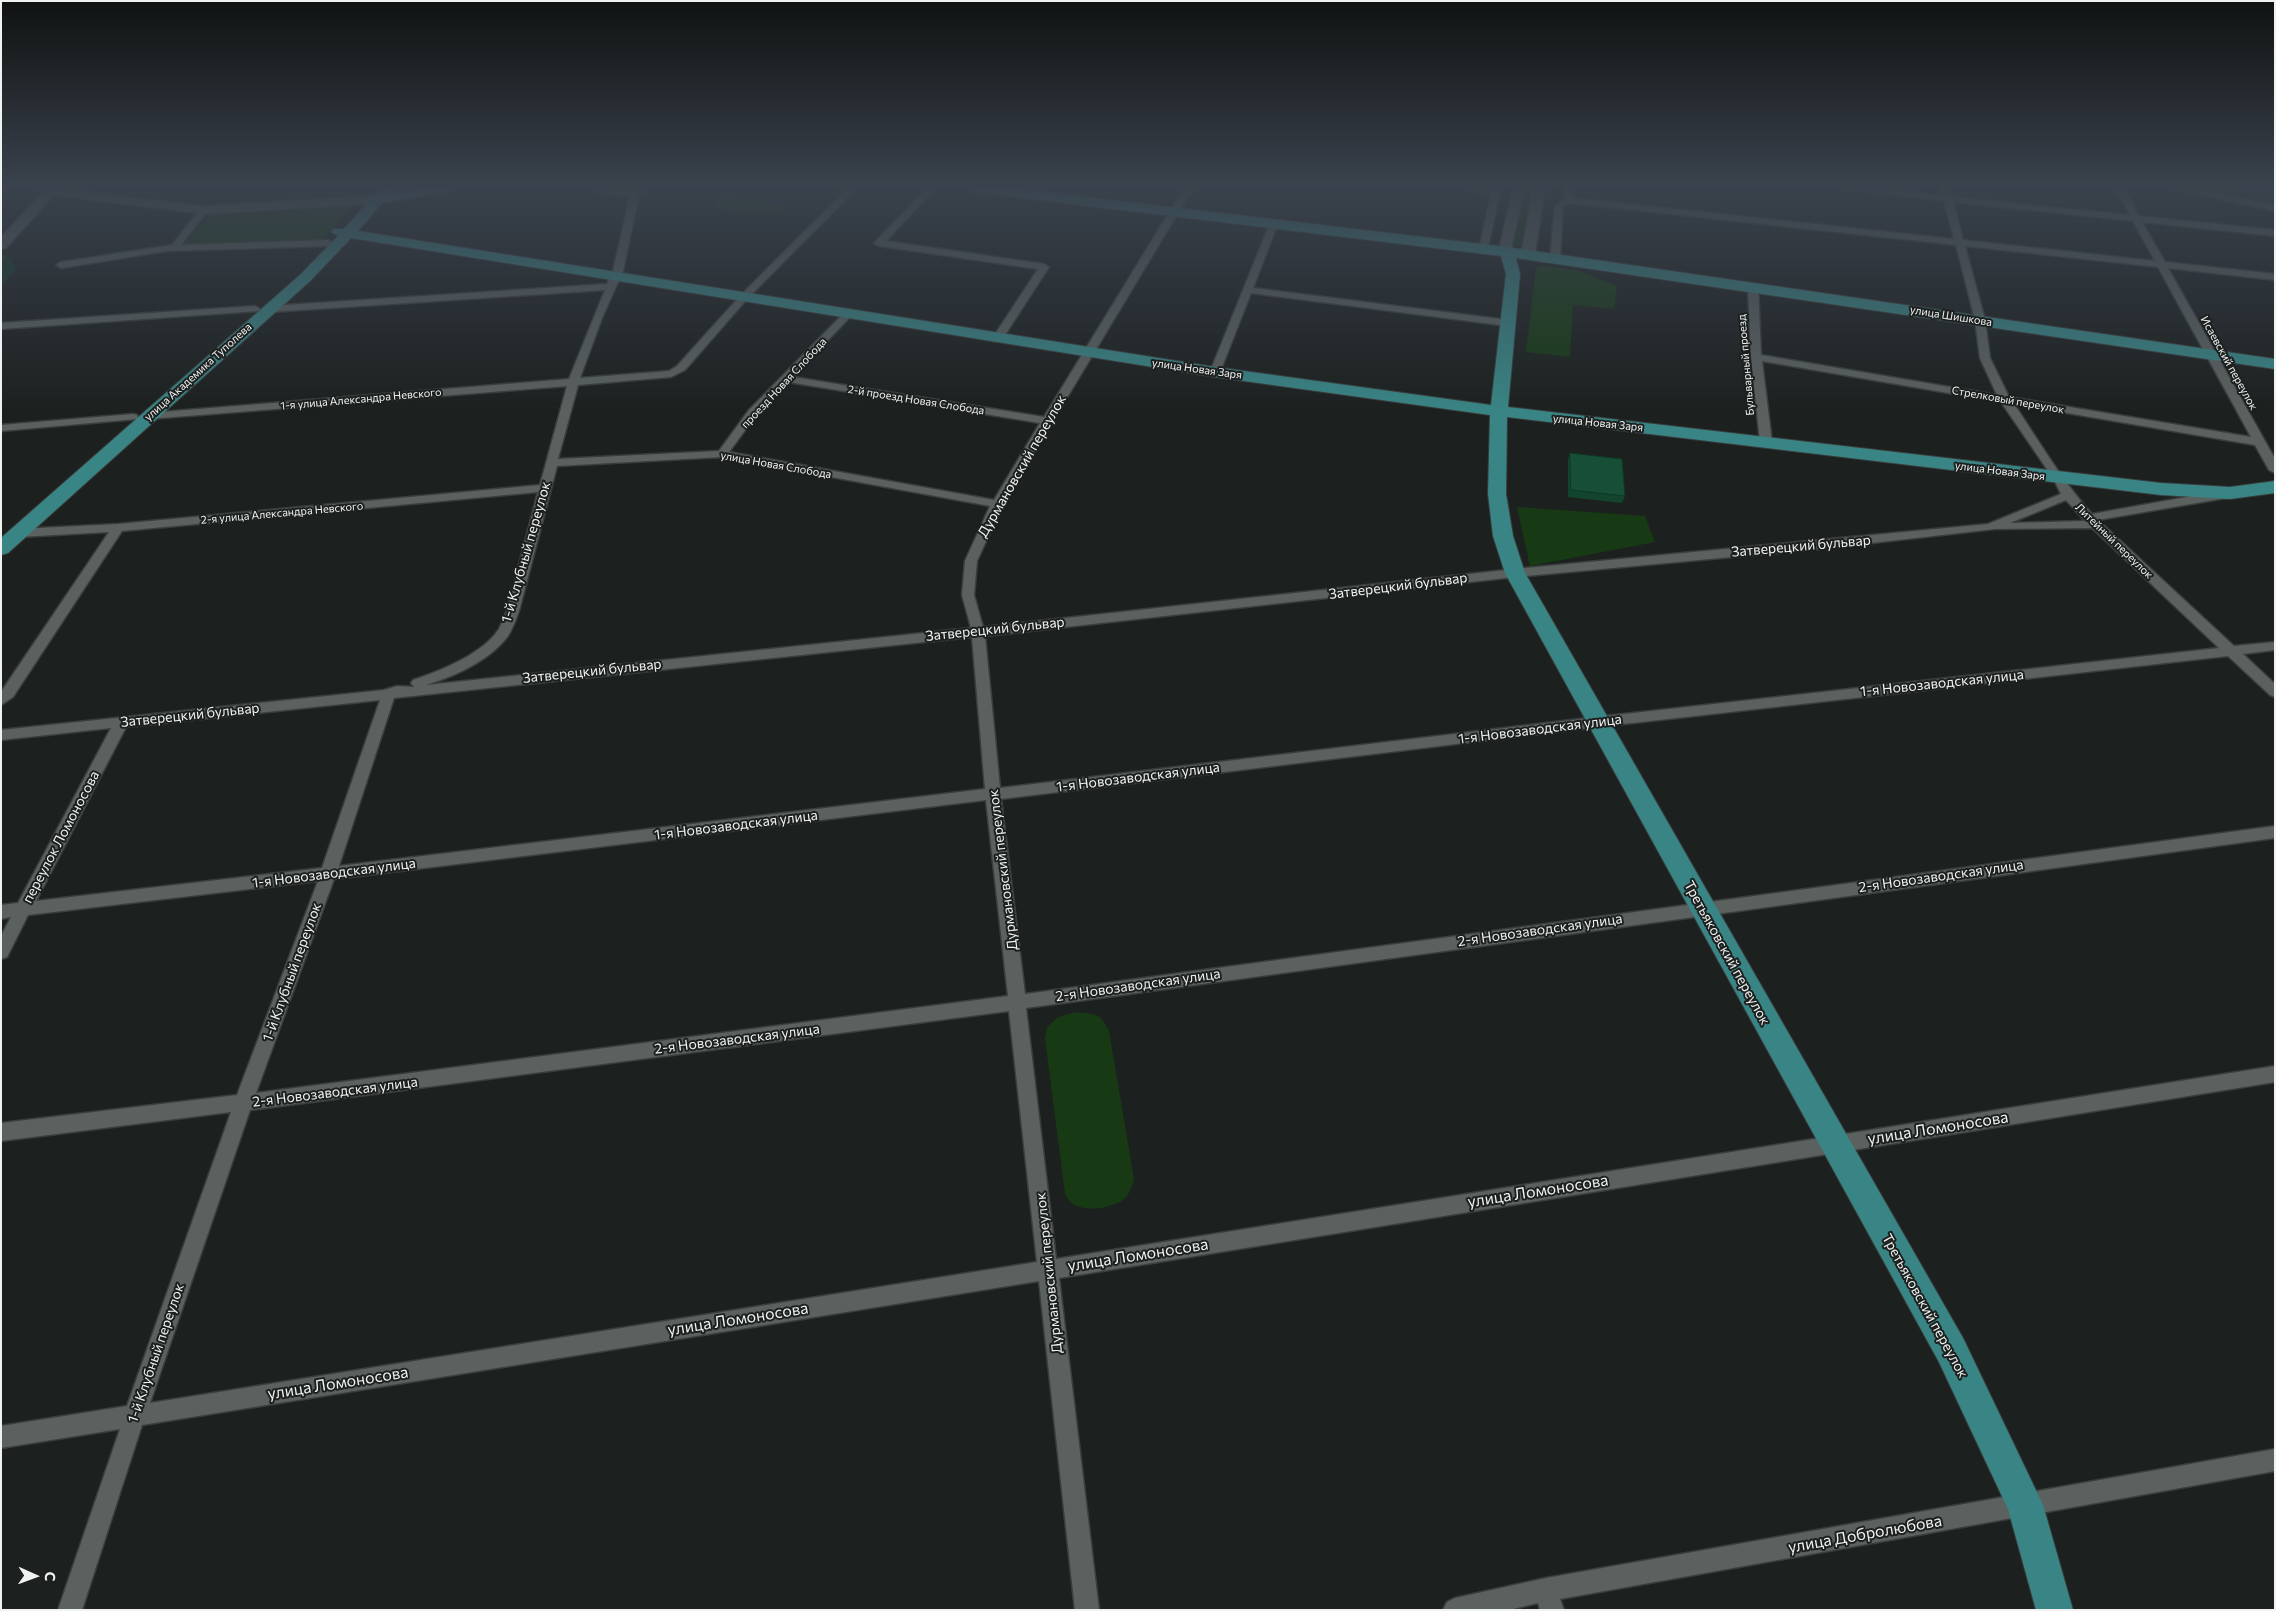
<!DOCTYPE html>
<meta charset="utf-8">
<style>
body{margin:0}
#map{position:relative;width:2276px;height:1611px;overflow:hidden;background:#1c201f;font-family:Commissioner,sans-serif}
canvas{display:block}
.frame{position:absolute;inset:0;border:2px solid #eff2f1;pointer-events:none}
.north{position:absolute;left:10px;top:1551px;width:50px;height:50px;-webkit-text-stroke:4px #1c201f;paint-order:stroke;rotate:92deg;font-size:14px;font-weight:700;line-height:20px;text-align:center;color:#eff2f1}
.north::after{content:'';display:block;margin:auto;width:18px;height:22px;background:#eff2f1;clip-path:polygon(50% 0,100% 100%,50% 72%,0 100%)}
</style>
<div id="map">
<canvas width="2276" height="1611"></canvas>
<div class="frame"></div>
<div class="north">С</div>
</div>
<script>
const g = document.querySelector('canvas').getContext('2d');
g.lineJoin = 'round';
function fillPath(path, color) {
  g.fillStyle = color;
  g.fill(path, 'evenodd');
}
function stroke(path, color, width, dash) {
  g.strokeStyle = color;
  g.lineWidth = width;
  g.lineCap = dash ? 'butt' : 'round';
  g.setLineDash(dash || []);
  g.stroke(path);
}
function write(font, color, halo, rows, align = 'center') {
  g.font = font + ' Commissioner,sans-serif';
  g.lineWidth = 4;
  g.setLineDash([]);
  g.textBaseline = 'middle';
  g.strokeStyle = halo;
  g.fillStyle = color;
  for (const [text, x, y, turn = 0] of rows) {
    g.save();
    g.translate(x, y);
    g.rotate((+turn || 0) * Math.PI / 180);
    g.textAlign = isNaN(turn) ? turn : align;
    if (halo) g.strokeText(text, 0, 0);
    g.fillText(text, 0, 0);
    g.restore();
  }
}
const green = new Path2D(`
 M1524,188H1534L1523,247L1512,245Z
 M2196,188H2264L2275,194V205Z
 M727,198L779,204L784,206L785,209C772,219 734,210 717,208L711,204L716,200Z
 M353,205L343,219L322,240L182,245L213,212Z
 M1544,266L1576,270L1617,286L1614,309L1573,305L1570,357L1526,352L1536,268Z
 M1517,507L1645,516L1655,542L1530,566Z
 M1076,1012C1095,1014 1101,1013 1109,1031L1134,1179C1132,1187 1130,1194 1123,1200C1111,1208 1084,1213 1072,1203C1069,1201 1067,1197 1065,1194L1045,1038L1047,1027L1058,1017Z`);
const stream = new Path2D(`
 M2252,188L2275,198`);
const street = new Path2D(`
 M34,188H57L51,194Z
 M598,188L624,192L649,188L639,194L623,271L602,318L580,378L669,371L677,366L741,295L848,188H857L747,299L685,370L671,377L578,385L558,459L719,451L749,410L845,312L848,311L853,314L851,316L793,377L1044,417L1184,188H1193L1003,504L977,561L974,595L983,627L1515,569L1988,524L2061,494L2053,478L2001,402L1762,361L1772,442L1766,445L1760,442L1751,357L1748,286L1753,283L1758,286L1761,355L1997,395L1980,358L1975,320L1956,245L1570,203L1563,207L1560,258L1555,261L1550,258L1555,206L1564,199L1565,188H1573L1572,198L1954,239L1944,201L1838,188H1871L1943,196L1941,188H1949L1952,197L2130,215L2115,188H2124L2139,216L2275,230V236L2142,222L2165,262L2275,274V280L2168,268L2275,459V473L2269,470L2255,445L2014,404C2039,441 2062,481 2092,514L2226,490L2230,492L2232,494L2226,498L2098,520L2234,646L2275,642V650L2243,654L2275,684V697L2270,695L2228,656L1597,727L1001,799L1025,994L2275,826V838L1026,1008L1056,1259L2275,1066V1082L1059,1278L1099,1610H1075L1039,1281L142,1425L82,1610H58L120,1429L1,1448V1426L127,1406L231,1112L1,1141V1123L237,1095L318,881L28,915L7,957L1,959V936L11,917L1,919V905L18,903L111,728L1,740V730L384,690L397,686L414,687L411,683L413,680C440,671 483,654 499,629C502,623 504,617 507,611L538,492L122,531L13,697L1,705V692L109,532L19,537L13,533L19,529L118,524L540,485L567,386L149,419L144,416L149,413L569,379L605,290L270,312L265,309L270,306L607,284L613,271L630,196L602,194L599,193ZM1953,202L2133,221L2155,261L1963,240ZM1965,246L2158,267L2251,437L2009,397L1990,358L1985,320ZM788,382L1040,423L994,500L729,452L757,414ZM722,457L990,506L965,561L962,595L971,628L426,685C455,676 489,661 508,636C513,628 516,619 519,611L557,466ZM2066,500L2085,521L2010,523ZM2092,528L2219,648L1597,717L1000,788L985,636L1515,577L1819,549L1995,529ZM972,637L985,789L339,866L394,698ZM380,700L322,868L36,901L126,727ZM986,800L1008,996L256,1093L334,879ZM1009,1011L1037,1262L150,1403L250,1110Z
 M927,188H936L886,241L1044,264L1049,267L1001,341H993L992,339L1038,269L879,246L874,243Z
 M1462,188H1501L1487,251L1479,249L1491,194Z
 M2170,188H2189L2275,205V211Z
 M204,207L208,210L181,245L328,240L333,243L328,246L167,251L61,268L56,265L61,262L172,245L201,208Z
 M1274,220L1278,223L1253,288L1508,320L1513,323L1508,326L1251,293L1220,372L1219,374H1211L1210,372L1270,223Z
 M255,306L260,309L258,311L1,329V323Z
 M133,414L137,415L138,417L137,419L1,431V425Z
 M2275,1449V1471L1560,1599L1564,1610H1540L1538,1603L1509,1610H1443L1447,1602L1455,1598L1546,1578Z`);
const secondary = new Path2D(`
 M47,188L204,206L369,196L375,200L369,204L204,214L54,195L6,248L1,249V237Z
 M1513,188H1525L1512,245L1514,251L1507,255L1502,254L1500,245Z
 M1533,188H1545L1535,254L1528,258L1521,254Z`);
const primary = new Path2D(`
 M380,188H394L390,194L423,188H452L446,192L382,203L358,231L1215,367L1491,405L1506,274L1501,256L973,192L967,188H1011L1507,247L2275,359V369L1516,258L1520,274L1508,407L2161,483L2230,487L2275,481V493L2230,499L2161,495L1507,417L1506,494L1513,536L1525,573L1963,1338L2043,1505L2073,1610H2036L2008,1509L1939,1362L1505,573L1493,536L1488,494L1490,415L1215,377L351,238L310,281L8,553L1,555V538L300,275L338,236L331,232L333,229H344L367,203L364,200L366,197L374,196Z`);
const wall = new Path2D(`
 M1570,453L1625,496L1622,503L1568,497V460Z`);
const shadedWall = new Path2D(`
 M7,255L17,268L1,286V262Z`);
const building = new Path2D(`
 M7,255L1,262V256Z
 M1570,453L1622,459L1625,496L1571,490Z`);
const farStreetnames = [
 ["улица Шишкова",1951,316,9],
 ["Исаевский переулок",2229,363,61],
 ["Бульварный проезд",1746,365,-95],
 ["улица Новая Заря",1197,369,8],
 ["улица Академика Туполева",198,372,-42],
 ["проезд Новая Слобода",784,383,-47],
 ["1-я улица Александра Невского",361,399,-5],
 ["2-й проезд Новая Слобода",916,400,9],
 ["Стрелковый переулок",2008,400,10],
 ["улица Новая Заря",1598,423,6],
 ["улица Новая Слобода",776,465,10],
 ["улица Новая Заря",2000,471,7],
 ["2-я улица Александра Невского",282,513,-5],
 ["Литейный переулок",2114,541,44]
];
const streetNames = [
 ["Дурмановский переулок",1022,466,-60],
 ["Затверецкий бульвар",1801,546,-5],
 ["1-й Клубный переулок",526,552,-74],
 ["Затверецкий бульвар",1398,586,-7],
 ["Затверецкий бульвар",995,629,-6],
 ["Затверецкий бульвар",592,671,-6],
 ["1-я Новозаводская улица",1942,683,-6],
 ["Затверецкий бульвар",190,715,-6],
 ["1-я Новозаводская улица",1540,729,-7],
 ["1-я Новозаводская улица",1138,777,-7],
 ["1-я Новозаводская улица",736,825,-7],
 ["переулок Ломоносова",61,837,-62],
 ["Дурмановский переулок",1003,870,-97],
 ["1-я Новозаводская улица",334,873,-7],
 ["2-я Новозаводская улица",1941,876,-8],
 ["2-я Новозаводская улица",1540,930,-8],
 ["Третьяковский переулок",1727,953,61],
 ["1-й Клубный переулок",292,972,-70],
 ["2-я Новозаводская улица",1138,985,-8],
 ["2-я Новозаводская улица",737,1039,-7],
 ["2-я Новозаводская улица",335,1092,-7],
 ["Дурмановский переулок",1049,1273,-96],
 ["Третьяковский переулок",1925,1306,61],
 ["1-й Клубный переулок",156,1353,-71]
];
const nearStreetnames = [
 ["улица Ломоносова",1938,1128,-9],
 ["улица Ломоносова",1538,1191,-9],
 ["улица Ломоносова",1138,1255,-9],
 ["улица Ломоносова",738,1319,-9],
 ["улица Ломоносова",338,1383,-9],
 ["улица Добролюбова",1865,1534,-10]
];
fillPath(green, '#173a14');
stroke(stream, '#254f58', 3);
stroke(street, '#393d3c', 3);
stroke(secondary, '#393d3c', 3);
stroke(primary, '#393d3c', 2);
fillPath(street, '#5b615f');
fillPath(secondary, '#5b615f');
fillPath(primary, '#398585');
fillPath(wall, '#13442e');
fillPath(shadedWall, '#0f3726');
fillPath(building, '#164f36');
stroke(building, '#0f3726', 1);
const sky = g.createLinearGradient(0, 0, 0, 414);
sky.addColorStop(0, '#0f1211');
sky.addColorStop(0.45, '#3a424d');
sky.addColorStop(1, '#3a424d00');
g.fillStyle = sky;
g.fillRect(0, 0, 2276, 414);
write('11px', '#eff2f1', '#1c201f', farStreetnames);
write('14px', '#eff2f1', '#1c201f', streetNames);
write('16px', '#eff2f1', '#1c201f', nearStreetnames);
</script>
